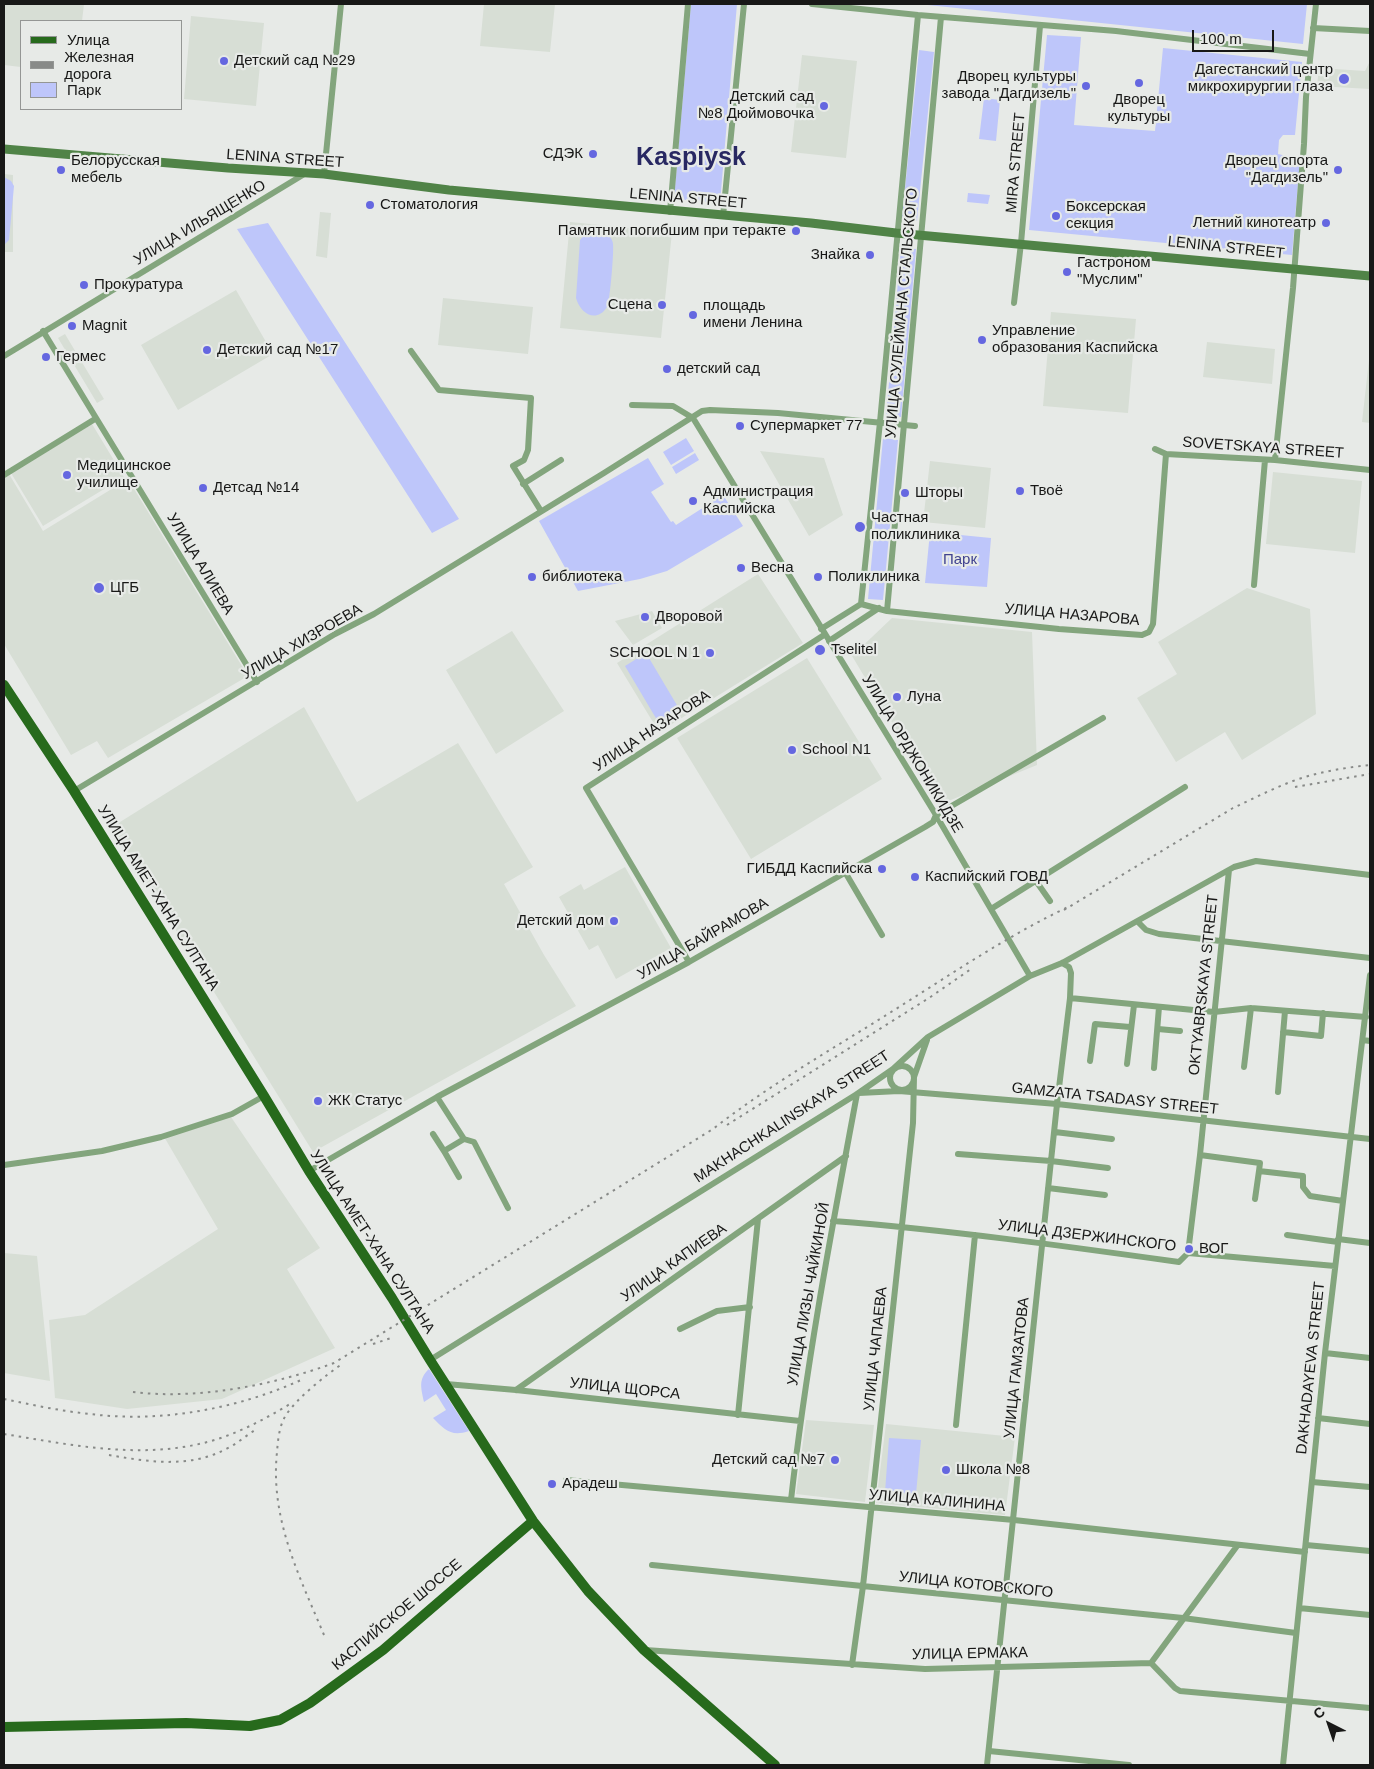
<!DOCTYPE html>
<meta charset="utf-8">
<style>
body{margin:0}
#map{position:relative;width:1374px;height:1769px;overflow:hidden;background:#e7eae7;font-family:Arial,sans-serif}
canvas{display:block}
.frame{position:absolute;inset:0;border:5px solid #181817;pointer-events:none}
.legend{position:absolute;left:20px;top:20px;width:162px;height:90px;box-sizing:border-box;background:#e7eae7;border:1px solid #949694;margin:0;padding:6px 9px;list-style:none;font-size:15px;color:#181817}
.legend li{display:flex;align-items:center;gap:10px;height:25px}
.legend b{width:25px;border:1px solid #949694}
.north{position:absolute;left:1304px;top:1699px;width:50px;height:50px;-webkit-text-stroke:4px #e7eae7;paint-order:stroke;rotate:319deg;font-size:14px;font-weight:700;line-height:20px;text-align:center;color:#181817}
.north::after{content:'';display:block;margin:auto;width:18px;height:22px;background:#181817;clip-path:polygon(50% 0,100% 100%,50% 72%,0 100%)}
.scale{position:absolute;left:1192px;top:30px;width:82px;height:22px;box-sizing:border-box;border:2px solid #181817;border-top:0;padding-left:6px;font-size:15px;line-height:18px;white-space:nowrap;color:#181817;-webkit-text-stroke:4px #e7eae7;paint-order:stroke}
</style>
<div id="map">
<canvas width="1374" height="1769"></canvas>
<div class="frame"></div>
<ul class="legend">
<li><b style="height:6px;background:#276a1c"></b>Улица</li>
<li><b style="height:6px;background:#888a88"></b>Железная дорога</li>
<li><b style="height:14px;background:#bec6fa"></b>Парк</li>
</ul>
<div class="north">С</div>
<div class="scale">100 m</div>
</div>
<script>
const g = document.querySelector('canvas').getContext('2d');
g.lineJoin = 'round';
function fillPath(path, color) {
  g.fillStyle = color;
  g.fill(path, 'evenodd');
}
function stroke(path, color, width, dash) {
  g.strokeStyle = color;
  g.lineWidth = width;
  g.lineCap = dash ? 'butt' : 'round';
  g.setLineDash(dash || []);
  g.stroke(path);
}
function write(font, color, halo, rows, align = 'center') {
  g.font = font + ' Arial,sans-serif';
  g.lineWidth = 4.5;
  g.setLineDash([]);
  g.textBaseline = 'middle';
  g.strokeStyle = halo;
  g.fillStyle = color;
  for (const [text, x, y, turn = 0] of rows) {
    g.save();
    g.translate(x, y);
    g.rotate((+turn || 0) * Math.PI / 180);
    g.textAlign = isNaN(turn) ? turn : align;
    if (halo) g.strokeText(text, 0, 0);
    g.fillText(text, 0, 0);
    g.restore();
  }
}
const built = new Path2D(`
 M4,4H84L82,21H21V67L4,65Z
 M484,4H555L550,52L480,46Z
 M191,16L264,23L256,106L184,99Z
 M802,55L857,61L846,158L791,152Z
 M1370,61V89L1317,86L1319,68L1365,71Z
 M4,174L13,175V252H4Z
 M320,212L331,213L327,258L316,256Z
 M570,222L672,232L661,338L560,328Z
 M236,290L273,354L178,410L141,345Z
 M443,298L533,307L528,354L438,345Z
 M1051,312L1136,319L1128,413L1043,406Z
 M65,334L104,399L97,403L58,338Z
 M1207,342L1275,349L1272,384L1203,377Z
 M1370,351V423L1362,422Z
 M92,424L124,477L43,526L11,473Z
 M760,451L824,458L843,515L809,536Z
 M930,461L991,468L985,528L923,522Z
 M1273,472L1362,481L1355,553L1266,544Z
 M9,474L43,531L128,479L248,676L108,758L97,741L71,755L4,644V478Z
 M758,574L803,643L659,732L617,663Z
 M1247,588L1310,609L1316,714L1242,760L1225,732L1176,762L1137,698L1177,674L1158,642Z
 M652,611L662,628L633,645L615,621Z
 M892,618L1032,632L1037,765L941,804L852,656Z
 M512,631L564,711L496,754L446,670Z
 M807,658L882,779L751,859L677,738Z
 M304,707L357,802L458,743L533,867L504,884L544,955L576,1006L313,1152L112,827Z
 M625,867L671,948L616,979L598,945L589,950L559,897L581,884L584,890Z
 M229,1114L320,1248L287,1269L335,1348L222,1399L127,1409L55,1398L49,1320L85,1315L218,1229L163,1135Z
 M4,1253L37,1256L50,1381L4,1373Z
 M806,1420L874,1425L865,1502L796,1494Z
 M886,1424L1015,1437L1005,1515L876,1503Z`);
const green = new Path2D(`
 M691,4H737L720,203L674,199Z
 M918,4H1307L1303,44Z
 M1047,35L1081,37L1074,125L1155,131L1163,48L1302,62L1295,135H1283L1279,140L1278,154L1300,159L1292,255L1029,230Z
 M919,50L934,52L917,221L902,218Z
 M984,98L1000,100L996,141L979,139Z
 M4,177L11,181L14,186L9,240L4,245Z
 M968,193L990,195L988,204L967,202Z
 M268,223L459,519L432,533L237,229Z
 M597,230L605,231C608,235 613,239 613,244C614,252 610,301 607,307C596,324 580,313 576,298L580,240L584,235Z
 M901,248L916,249L901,417L886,416Z
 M686,438L694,451L671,465L663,452Z
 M883,438L898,440L883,600L868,599Z
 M695,453L699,460L676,474L672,467Z
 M648,458L664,484L651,492L671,522L673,521L676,525L723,495L743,526L667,571L640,579L578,591L539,521Z
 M930,532L991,538L987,587L925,583Z
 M646,653L681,712L660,725L625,666Z
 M429,1369L469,1431C451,1437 445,1430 433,1418L446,1410L436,1394L424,1402C421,1388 418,1379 429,1369Z
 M889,1438L921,1440L916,1494L885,1492Z`);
const street = new Path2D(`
 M812,4L918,15L1116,31L1310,54
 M1313,28L1370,31
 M324,174L341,4
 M670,212L688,4
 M723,216L744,4
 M1014,303L1021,243L1040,26
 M43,331L257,682
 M411,351L439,390L531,398L528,450L524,460L513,466L541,511
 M4,356L306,173
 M632,405L673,406L693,418L936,815L1030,976
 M1155,449L1166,454L1275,460L1370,470
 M1275,460L1293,288L1304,144L1306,97L1316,4
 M4,475L95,419
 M523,484L561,460
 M1254,585L1265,460
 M861,604L880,422L918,15
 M887,611L941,17
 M821,629L861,604L887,611L1059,629L1142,635L1149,632L1153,624L1166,454
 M829,641L879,608
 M74,791L335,634L374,614L604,473L702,411L710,410L778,413L915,426
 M845,872L882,935
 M1036,881L1050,901
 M991,909L1185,787
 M1138,922L1146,930L1159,934L1370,958
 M689,962L586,788L824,635
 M1070,998L1214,1012L1251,1008L1366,1017
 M1158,1029L1180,1031
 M1283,1032L1321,1036L1323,1013
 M1363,1040L1370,1041
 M1090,1061L1095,1024L1130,1027
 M1127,1064L1134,1005
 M890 1078a12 12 0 1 1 24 0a12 12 0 1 1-24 0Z
 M1244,1067L1251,1008
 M1154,1068L1159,1007
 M1278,1092L1285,1011
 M859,1093L899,1091L1057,1104L1370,1139
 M1055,1132L1112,1139
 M433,1134L444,1151L464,1139L437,1097
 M464,1139L474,1142L508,1208
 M444,1151L459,1177
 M958,1154L1051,1161L1108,1168
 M1200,1155L1260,1163L1259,1171L1303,1176V1187L1310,1196L1343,1201
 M4,1165L102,1151L161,1137L232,1114L264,1096
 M309,1171L437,1097L689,962L925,827L933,822L936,815L1103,718
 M1048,1188L1105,1195
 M1255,1199L1259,1171
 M833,1221C949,1230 1064,1246 1179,1262L1188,1253L1335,1266
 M1287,1235L1338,1242
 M1338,1239L1370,1243
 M1188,1253L1200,1155L1229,870
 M680,1329L717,1311L750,1307
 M1325,1353L1370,1358
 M430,1360L857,1094L893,1069L928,1037L1030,976L1062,963L1234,867L1256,861L1370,875
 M446,1384L516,1390L800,1421
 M516,1390L846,1156
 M738,1415L758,1219
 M1318,1418L1370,1424
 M956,1425L975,1235
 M566,1480L1014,1520L1305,1552
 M1312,1482L1370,1487
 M791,1500C806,1364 832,1228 857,1094
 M1306,1545L1370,1551
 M652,1565L1183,1618L1296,1633
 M1299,1608L1370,1615
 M645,1650L925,1669L1151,1663L1237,1546
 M1151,1663L1175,1688L1180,1691L1370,1708
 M852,1665L863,1586L913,1123L914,1077L927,1040
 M989,1751L1129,1765
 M987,1765L1057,1104L1070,998L1071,973L1069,967L1062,963
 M1283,1765L1325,1353L1370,975`);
const secondary = new Path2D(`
 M4,149L228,168L324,174L449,190L811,223L896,233L1370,276`);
const primary = new Path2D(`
 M4,685L74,791L264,1096L309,1171L392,1298L430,1360L533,1521L588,1591L644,1650L775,1765
 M4,1727L186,1723L250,1726L280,1720L310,1703L383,1650L533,1521`);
const rail = new Path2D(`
 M1295,787L1370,774
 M1064,910L1233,808C1259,796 1285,782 1312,775C1331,770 1351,767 1370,765
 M727,1125L929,998L971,969
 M373,1344L391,1338
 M133,1392C197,1400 274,1385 334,1363L713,1129C768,1086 829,1051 888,1014C947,977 1005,937 1068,907
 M4,1399C32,1405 61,1411 90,1414C160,1423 237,1409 301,1380
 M4,1434C78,1446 156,1463 229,1435C250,1427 270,1416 290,1404
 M109,1455C150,1462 191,1469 230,1447C239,1442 247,1435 255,1430
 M324,1635C299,1575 270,1519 277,1452C278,1440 279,1426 286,1415C297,1398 326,1375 342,1364`);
const markers = [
 [224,61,5,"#6567e0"],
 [1344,79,6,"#6567e0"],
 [1139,83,5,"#6567e0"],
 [1086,86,5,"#6567e0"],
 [824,106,5,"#6567e0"],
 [593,154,5,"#6567e0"],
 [61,170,5,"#6567e0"],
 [1338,170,5,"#6567e0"],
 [370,205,5,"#6567e0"],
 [1056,216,5,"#6567e0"],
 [1326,223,5,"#6567e0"],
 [796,231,5,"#6567e0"],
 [870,255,5,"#6567e0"],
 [1067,272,5,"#6567e0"],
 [84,285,5,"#6567e0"],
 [662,305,5,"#6567e0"],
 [693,315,5,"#6567e0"],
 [72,326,5,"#6567e0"],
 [982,340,5,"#6567e0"],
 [207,350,5,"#6567e0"],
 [46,357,5,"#6567e0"],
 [667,369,5,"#6567e0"],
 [740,426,5,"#6567e0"],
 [67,475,5,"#6567e0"],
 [203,488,5,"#6567e0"],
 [1020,491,5,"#6567e0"],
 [905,493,5,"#6567e0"],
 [693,501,5,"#6567e0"],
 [860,527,6,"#6567e0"],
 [741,568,5,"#6567e0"],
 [532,577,5,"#6567e0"],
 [818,577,5,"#6567e0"],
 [99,588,6,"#6567e0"],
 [645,617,5,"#6567e0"],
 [820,650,6,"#6567e0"],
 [710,653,5,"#6567e0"],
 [897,697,5,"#6567e0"],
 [792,750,5,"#6567e0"],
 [882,869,5,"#6567e0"],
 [915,877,5,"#6567e0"],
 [614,921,5,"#6567e0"],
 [318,1101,5,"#6567e0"],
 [1189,1249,5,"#6567e0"],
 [835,1460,5,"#6567e0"],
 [946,1470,5,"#6567e0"],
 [552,1484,5,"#6567e0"]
];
const poiNames = [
 ["Детский сад №29",234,61],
 ["Дагестанский центр",1333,70,"right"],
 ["микрохирургии глаза",1333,87,"right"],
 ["Дворец культуры",1076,77,"right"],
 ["завода \"Дагдизель\"",1076,94,"right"],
 ["Детский сад",814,97,"right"],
 ["№8 Дюймовочка",814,114,"right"],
 ["Дворец",1139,100,"center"],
 ["культуры",1139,117,"center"],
 ["СДЭК",583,154,"right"],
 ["Белорусская",71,161],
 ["мебель",71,178],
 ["Дворец спорта",1328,161,"right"],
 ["\"Дагдизель\"",1328,178,"right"],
 ["Стоматология",380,205],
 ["Боксерская",1066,207],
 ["секция",1066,224],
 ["Летний кинотеатр",1316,223,"right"],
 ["Памятник погибшим при теракте",786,231,"right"],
 ["Знайка",860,255,"right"],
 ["Гастроном",1077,263],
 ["\"Муслим\"",1077,280],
 ["Прокуратура",94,285],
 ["Сцена",652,305,"right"],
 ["площадь",703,306],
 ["имени Ленина",703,323],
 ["Magnit",82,326],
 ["Управление",992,331],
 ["образования Каспийска",992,348],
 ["Детский сад №17",217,350],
 ["Гермес",56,357],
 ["детский сад",677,369],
 ["Супермаркет 77",750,426],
 ["Медицинское",77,466],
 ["училище",77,483],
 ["Детсад №14",213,488],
 ["Твоё",1030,491],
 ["Администрация",703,492],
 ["Каспийска",703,509],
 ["Шторы",915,493],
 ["Частная",871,518],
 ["поликлиника",871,535],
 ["Весна",751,568],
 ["библиотека",542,577],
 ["Поликлиника",828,577],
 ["ЦГБ",110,588],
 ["Дворовой",655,617],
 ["Tselitel",831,650],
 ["SCHOOL N 1",700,653,"right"],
 ["Луна",907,697],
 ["School N1",802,750],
 ["ГИБДД Каспийска",872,869,"right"],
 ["Каспийский ГОВД",925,877],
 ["Детский дом",604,921,"right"],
 ["ЖК Статус",328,1101],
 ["ВОГ",1199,1249],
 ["Детский сад №7",825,1460,"right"],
 ["Школа №8",956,1470],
 ["Арадеш",562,1484]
];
const streetNames = [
 ["LENINA STREET",285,159,4],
 ["MIRA STREET",1016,163,-85],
 ["LENINA STREET",688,199,5],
 ["УЛИЦА ИЛЬЯЩЕНКО",200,223,-31],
 ["LENINA STREET",1226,248,6],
 ["УЛИЦА СУЛЕЙМАНА СТАЛЬСКОГО",902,313,-85],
 ["SOVETSKAYA STREET",1263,448,4],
 ["УЛИЦА АЛИЕВА",200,564,59],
 ["УЛИЦА НАЗАРОВА",1072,615,5],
 ["УЛИЦА ХИЗРОЕВА",302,642,-30],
 ["УЛИЦА НАЗАРОВА",652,731,-33],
 ["УЛИЦА ОРДЖОНИКИДЗЕ",912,754,59],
 ["УЛИЦА АМЕТ-ХАНА СУЛТАНА",158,898,58],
 ["УЛИЦА БАЙРАМОВА",703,939,-30],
 ["OKTYABRSKAYA STREET",1204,985,-84],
 ["GAMZATA TSADASY STREET",1115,1099,6],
 ["MAKHACHKALINSKAYA STREET",792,1117,-33],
 ["УЛИЦА ДЗЕРЖИНСКОГО",1087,1236,7],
 ["УЛИЦА АМЕТ-ХАНА СУЛТАНА",372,1242,57],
 ["УЛИЦА КАПИЕВА",674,1263,-35],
 ["УЛИЦА ЛИЗЫ ЧАЙКИНОЙ",809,1294,-80],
 ["УЛИЦА ЧАПАЕВА",876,1349,-84],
 ["УЛИЦА ГАМЗАТОВА",1017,1368,-84],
 ["DAKHADAYEVA STREET",1311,1368,-84],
 ["УЛИЦА ЩОРСА",625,1389,6],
 ["УЛИЦА КАЛИНИНА",937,1501,5],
 ["УЛИЦА КОТОВСКОГО",976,1585,6],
 ["КАСПИЙСКОЕ ШОССЕ",397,1615,-40],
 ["УЛИЦА ЕРМАКА",970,1654,-1]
];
const parkNames = [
 ["Парк",960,560]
];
const townNames = [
 ["Kaspiysk",691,158]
];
fillPath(built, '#d7ded5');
fillPath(green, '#bec6fa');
stroke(street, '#83a57d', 6);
stroke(secondary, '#508347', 9);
stroke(primary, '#276a1c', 10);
stroke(rail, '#888a88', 2, [2.5, 5]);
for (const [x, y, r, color] of markers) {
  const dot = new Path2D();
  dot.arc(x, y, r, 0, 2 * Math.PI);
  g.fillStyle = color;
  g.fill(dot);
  stroke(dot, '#e7eae7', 2);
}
write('15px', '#181817', '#e7eae7', poiNames, 'left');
write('15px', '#181817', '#e7eae7', streetNames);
write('15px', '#41438f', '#e7eae7', parkNames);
write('bold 25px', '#282862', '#e7eae7', townNames);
</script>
